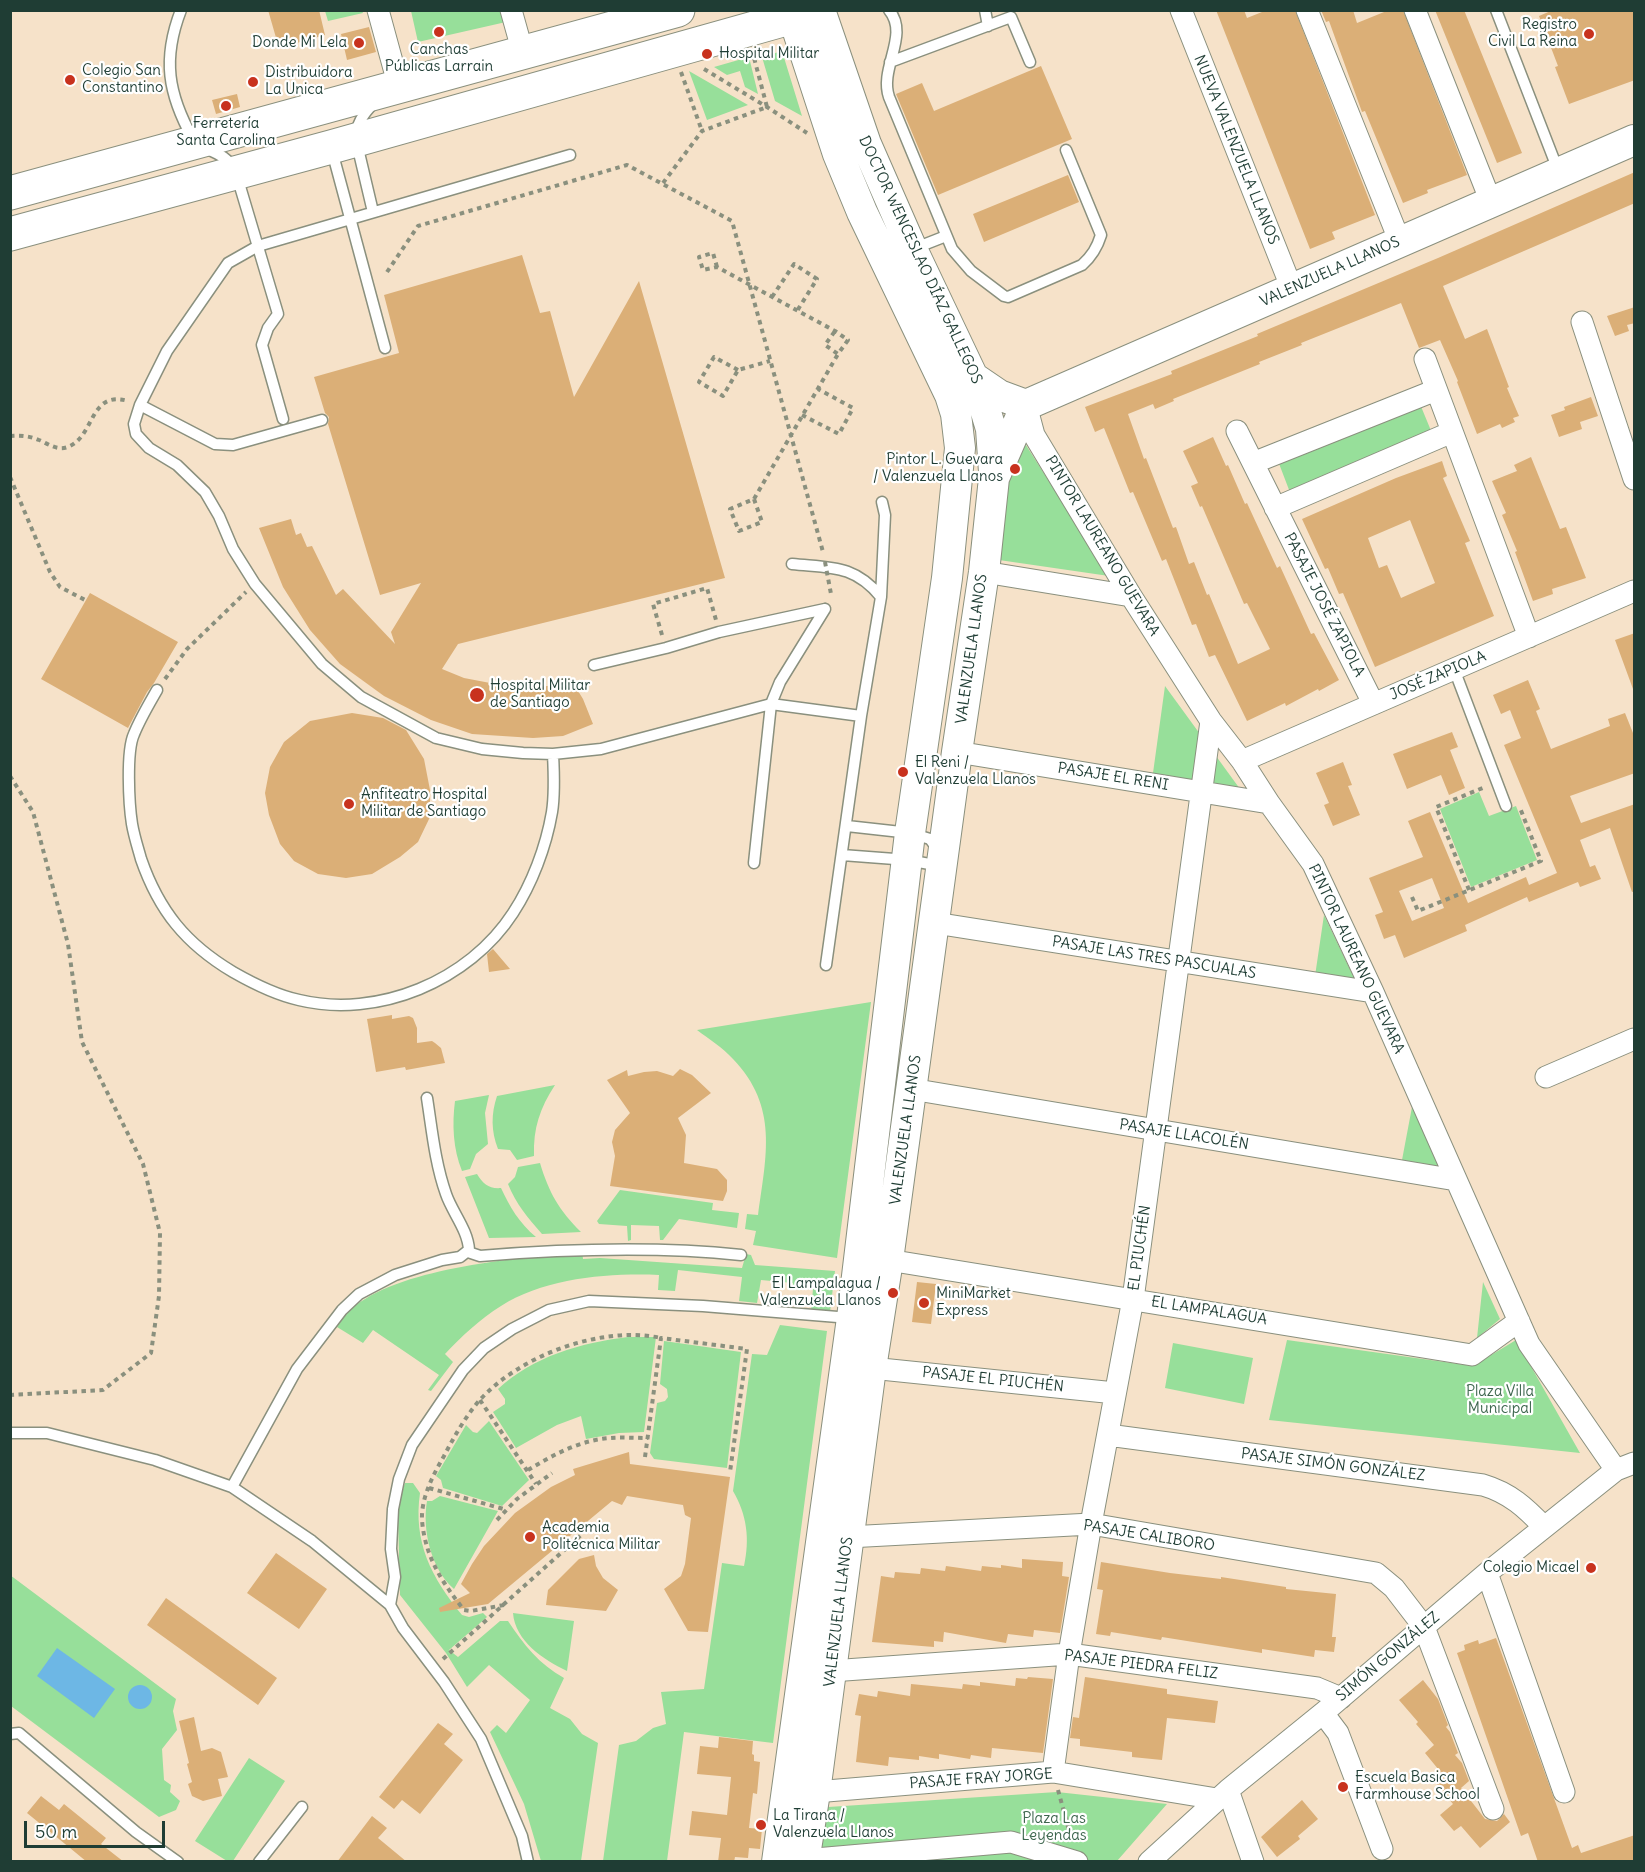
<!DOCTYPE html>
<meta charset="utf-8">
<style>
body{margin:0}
#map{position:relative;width:1645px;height:1872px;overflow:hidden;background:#f6e2c9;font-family:Delius,sans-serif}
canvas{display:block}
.frame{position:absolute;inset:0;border:12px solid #1f3d34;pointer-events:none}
.scale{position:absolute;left:24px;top:1821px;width:141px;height:27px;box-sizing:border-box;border:3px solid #1f3d34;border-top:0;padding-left:8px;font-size:18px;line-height:21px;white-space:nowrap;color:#1f3d34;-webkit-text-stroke:4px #fff;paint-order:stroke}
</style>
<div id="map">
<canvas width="1645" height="1872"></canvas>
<div class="frame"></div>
<div class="scale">50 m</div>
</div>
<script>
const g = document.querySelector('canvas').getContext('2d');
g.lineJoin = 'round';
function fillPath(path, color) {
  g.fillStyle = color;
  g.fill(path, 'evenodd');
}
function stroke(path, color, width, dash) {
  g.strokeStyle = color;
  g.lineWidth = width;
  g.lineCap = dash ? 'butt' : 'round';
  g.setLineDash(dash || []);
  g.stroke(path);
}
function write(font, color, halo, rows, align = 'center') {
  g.font = font + ' Delius,sans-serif';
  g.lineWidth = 4.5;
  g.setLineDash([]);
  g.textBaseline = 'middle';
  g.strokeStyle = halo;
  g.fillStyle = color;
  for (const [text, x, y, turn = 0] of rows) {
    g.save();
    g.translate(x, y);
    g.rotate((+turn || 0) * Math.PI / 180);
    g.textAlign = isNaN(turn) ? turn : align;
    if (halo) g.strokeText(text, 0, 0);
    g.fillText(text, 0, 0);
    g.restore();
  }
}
const green = new Path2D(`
 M325,11H362L363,13L328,21Z
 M411,11H504L506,22L418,42Z
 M782,51L802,116L775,101L762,57Z
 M749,57L758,94L745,87L740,71L727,75L714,67Z
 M689,71L748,105L707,120Z
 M1420,404L1434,438L1291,495L1278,461Z
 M1024,442L1109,576L999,560L1005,475Z
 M1165,686L1240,789L1153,773Z
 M1479,792L1489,816L1516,806L1537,860L1471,887L1440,809Z
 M1324,915L1356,982L1315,976Z
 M871,1002L837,1258L753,1245L756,1231L745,1229L747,1214L758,1215C766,1156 779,1107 733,1059C723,1048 709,1039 697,1030Z
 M555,1085C540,1108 533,1128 534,1156L517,1160L510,1150L498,1149C491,1131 491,1114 497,1096Z
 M489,1095L485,1113L488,1144L476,1154L470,1169L462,1171C453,1149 452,1124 455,1101Z
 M1412,1107L1443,1167L1402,1160Z
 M540,1163C549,1193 559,1210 581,1232L542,1234C528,1218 516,1204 508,1184L515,1177L518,1167Z
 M477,1174C483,1184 489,1189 501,1188C510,1207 519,1223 536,1237L489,1238L465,1177Z
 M620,1190L713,1203L712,1210L739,1213L737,1228L679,1219L663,1240H660L659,1226L631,1225V1240L628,1241L627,1226L599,1224L597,1221Z
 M582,1251L583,1259L600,1258L742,1268L746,1254L751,1255L755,1265L835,1271L830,1312L811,1311L813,1289L793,1286V1283L761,1280L757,1303L739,1301L742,1277L678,1270L675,1291L658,1290L659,1275C608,1273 545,1278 501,1306C480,1319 462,1336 445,1354L453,1362L431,1391L428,1390L439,1375L373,1330L363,1343L337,1327C342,1320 348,1311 355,1306C406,1266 519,1259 582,1251Z
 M1483,1282L1500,1319L1477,1338Z
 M780,1325L827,1331L773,1743L684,1732L667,1861H603L619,1745L636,1741L653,1728L666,1724L661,1692L704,1689L722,1563L744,1566C750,1539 747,1515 733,1491L752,1354L767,1355Z
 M628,1337H656L644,1432L619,1433L586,1439L581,1416L557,1425L516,1448L493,1412L505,1404V1399L498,1389C534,1356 580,1343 628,1337Z
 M1287,1340L1473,1366L1516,1340L1580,1453L1269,1420Z
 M664,1341L741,1352L727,1468L654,1459L650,1453L657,1403L665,1401L668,1397L667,1389L660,1384Z
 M1173,1343L1253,1358L1244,1404L1165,1388Z
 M489,1421L529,1480L502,1506L443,1488L441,1480L436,1476L466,1425L473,1432L477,1433Z
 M405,1483H413L420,1493C413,1542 431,1577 462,1615L469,1617L483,1613L487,1617L449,1650L458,1657L500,1621H508C524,1645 539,1664 564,1678L550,1708L570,1719L582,1734L598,1743L581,1861H541L524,1804L490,1732L497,1725L506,1733L530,1700L489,1665L467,1687L446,1653L400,1595L398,1517L400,1498Z
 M440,1496L498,1511L454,1589C431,1569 422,1530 427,1501H432Z
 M10,1575L176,1699L173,1711L177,1730L162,1749L164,1780L171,1785L170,1792L180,1801L176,1810L159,1817L11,1706Z
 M513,1613L574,1621L567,1671C544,1660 515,1641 513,1613Z
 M249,1758L285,1781L233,1861H227L195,1841Z
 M1057,1792L1167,1804L1117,1861L804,1862L813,1808Z`);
const water = new Path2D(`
 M57,1648L115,1689L94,1718L37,1676Z
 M128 1697a12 12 0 1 1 24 0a12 12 0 1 1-24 0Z`);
const building = new Path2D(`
 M268,10H319L325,35L279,48Z
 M1216,10H1244L1247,18L1267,10H1295L1375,215L1332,232L1335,239L1310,249Z
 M1321,10H1353L1357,23L1389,10H1403L1467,175L1427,190L1428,193L1403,203L1365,111L1362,112L1329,21L1326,22Z
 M1435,10H1464L1522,153L1497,163Z
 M1553,10H1635V80L1569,104L1555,67L1558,66L1539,16Z
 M369,27L376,52L347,60L341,34Z
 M1041,66L1072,139L938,195L896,94L922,83L934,111Z
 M237,94L240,107L216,114L212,100Z
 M1635,172V203L1443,286L1465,339L1487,329L1509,387L1507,388L1519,416L1513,418L1515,422L1502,428L1500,424L1477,434L1457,382L1458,381L1440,340L1419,348L1401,303L1301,343L1302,345L1259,362L1260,364L1173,399L1174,401L1155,409L1153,404L1128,414L1144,459L1146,458L1173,528L1176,527L1189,564L1194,562L1207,595L1209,594L1238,664L1270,649L1247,603L1244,604L1202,506L1200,507L1191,486L1198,483L1183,451L1213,437L1226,466L1228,465L1245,504L1247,503L1277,568L1280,566L1311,634L1314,633L1339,680L1319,691L1318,689L1286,706L1285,703L1247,721L1215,655L1209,657L1196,624L1192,625L1166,559L1162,561L1133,492L1130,493L1104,428L1095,432L1085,407L1172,374L1171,371L1258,336L1257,334L1438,258Z
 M1068,175L1079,202L984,242L973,214Z
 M522,255L540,313L550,311L574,397L639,281L725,578L458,644L442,669L464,678L527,690L572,681L583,699L593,724L563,736L533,738L472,734L431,720L384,696L340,664L310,630L283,587L259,528L291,519L296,535L301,533L307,547L312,546L336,595L343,589L395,644L391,632L421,583L380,595L328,424L329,417L325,413L314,377L399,353L384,295Z
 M1635,307V323L1627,325L1629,331L1615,336L1607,316Z
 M1591,397L1598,416L1580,422L1582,429L1559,437L1551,415L1565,410L1564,407Z
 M1531,457L1560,529L1566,527L1586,578L1552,589L1553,594L1533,601L1515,552L1517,551L1502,515L1506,513L1492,481L1517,471L1514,465Z
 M1442,461L1447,476L1443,478L1470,541L1465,543L1494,616L1375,667L1343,593L1339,594L1328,568L1325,569L1302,519L1396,478ZM1410,520L1435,583L1401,598L1387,565L1379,568L1368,538Z
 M90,593L178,642L154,683L147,692L128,728L41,679Z
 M1635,633V689H1633L1615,640Z
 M1528,680L1540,709L1536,711L1551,749L1610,726L1608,719L1625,713L1635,738V773L1570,796L1581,823L1635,804V818L1626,821L1635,818V891L1632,892L1610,828L1580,840L1590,867L1595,865L1601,879L1580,887L1578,882L1529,902L1527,897L1465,925L1467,931L1404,958L1395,935L1384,939L1375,915L1383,912L1369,878L1423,857L1408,821L1430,812L1468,903L1526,877L1529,885L1557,873L1504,745L1521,738L1510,710L1501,714L1493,695ZM1432,878L1444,908L1412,921L1399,891Z
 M352,713L383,718L406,730L424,759L430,790V817L418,842L400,857L372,874L346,878L318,874L294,861L280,844L269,815L265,793L270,767L284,742L310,721Z
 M1452,732L1458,747L1450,750L1465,788L1449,795L1441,775L1407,789L1393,754Z
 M1343,762L1352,785L1348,786L1360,815L1333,826L1324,805L1329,803L1316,773Z
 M493,949L510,969L489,972L487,954Z
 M392,1015V1019L409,1016L413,1018L417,1028V1043L432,1041L435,1043L441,1048L445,1063L406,1070L405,1067L376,1072L367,1019Z
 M680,1069L692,1075L711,1093L678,1118L686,1135L684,1163L717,1169L727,1180V1191L723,1201L610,1186L615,1156L612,1142L615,1130L630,1113L607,1080L627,1070L628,1076L644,1072L657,1071L673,1076Z
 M917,1282L936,1284L931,1324L912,1322Z
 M629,1452L630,1464L730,1477L708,1632L688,1631L664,1589L681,1576L685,1564L691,1518L685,1515L683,1505L627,1496L622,1505L612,1501L488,1604L440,1612L439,1608L470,1593L461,1584L472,1564L484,1546L515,1513L551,1487L575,1475L573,1469Z
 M276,1553L327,1589L299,1629L247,1593Z
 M594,1555L596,1566L603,1578L618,1590L606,1611L546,1605L548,1590L579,1559Z
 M1022,1559L1063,1562L1062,1576L1069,1577L1060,1633L1034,1630L1033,1637L1008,1634L1006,1643L944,1632L943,1642L934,1641V1647L872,1642L881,1576L894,1578L895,1572L920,1574L921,1568L945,1571L946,1566L981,1571L982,1566L1001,1568V1565L1022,1568Z
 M1101,1562L1170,1573L1221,1579V1577L1286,1587V1589L1336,1594L1332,1637H1336L1334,1652L1315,1650L1314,1657L1262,1649V1653L1162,1637L1161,1640L1111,1632L1110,1636L1096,1634L1103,1590L1097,1589Z
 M166,1598L277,1678L258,1705L147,1625Z
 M1496,1638L1572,1848L1578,1845L1581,1853L1635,1835V1862H1538L1528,1833L1521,1836L1457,1653L1465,1650L1464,1645L1478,1640L1479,1644Z
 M1028,1677L1053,1679L1043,1753L992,1748L991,1758L971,1755L970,1759L939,1754V1759L919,1756V1760L889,1757L888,1766L856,1762L861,1716L855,1715L859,1694L877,1697L878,1691L910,1696L911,1684L962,1689L963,1684L980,1686V1682L1015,1686L1016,1678L1027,1679Z
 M1085,1677L1167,1689V1694L1218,1701L1215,1723L1167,1718L1162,1760L1132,1757V1752L1080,1746V1739L1070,1738L1073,1717L1079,1718Z
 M1423,1680L1438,1699L1448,1725L1446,1727L1450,1732L1458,1753L1455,1755L1462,1763L1469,1781L1461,1788L1485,1819L1497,1821L1504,1814L1510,1822L1480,1848L1461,1826L1454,1831L1440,1815L1453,1804L1435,1782L1443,1775L1425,1753L1434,1745L1416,1724L1418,1722L1399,1700Z
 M194,1717L201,1751L212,1748L221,1752L228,1777L218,1779L222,1796L203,1801L192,1796L188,1784L192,1782L187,1764L189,1763L179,1721Z
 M438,1723L453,1734L444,1744L463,1760L420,1814L402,1800L394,1809L379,1797Z
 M719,1737L753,1741L752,1754L754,1755V1761L760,1762L757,1794L753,1793L749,1828L762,1829L760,1849L749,1848L748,1858L735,1857L734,1862H718L721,1838L689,1835L692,1811L727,1815L731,1777L697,1774L700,1746L718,1748Z
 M41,1796L59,1810L64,1804L106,1838L101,1844L124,1862H87L70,1848L27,1813Z
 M1302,1800L1318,1819L1298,1836L1300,1839L1277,1857L1261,1837Z
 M372,1816L387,1828L378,1838L407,1862H337Z`);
const path = new Path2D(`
 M704,69L767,107L807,133
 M681,72L702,131
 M663,183L702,131L767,107L753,54
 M717,267L713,253L699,257L703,270L717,267L835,331L848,340L838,354L825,345L835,331
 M387,272L418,226L627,165L732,221L823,552
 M772,297L794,264L817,279L797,311
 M738,370L714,357L699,382L723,396L738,370L770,361
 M802,415L839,434L853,408L818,389
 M10,436C20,435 30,436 39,440C49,444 58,452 70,446C95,434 90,390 128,401
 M10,477L50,572L60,587L85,600
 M754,499L838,354
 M754,499L762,522L739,531L730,509Z
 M662,635L653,604L707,588L716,620
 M165,679L187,649L246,592
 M10,776L33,812L68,944L82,1042L143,1164L160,1233L159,1296L151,1353L103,1390L10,1395
 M1469,890L1436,807L1485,787
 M1412,897L1418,911L1541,861L1520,808
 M480,1400L536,1484
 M645,1457L661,1338L747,1349L730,1472
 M528,1470C553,1455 580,1440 610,1438C622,1437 635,1438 648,1438
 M429,1488L507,1510
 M497,1520L517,1499L552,1473
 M504,1605L471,1611L464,1610C442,1582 425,1557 422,1520C421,1498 433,1475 444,1456C454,1437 464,1419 478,1402C518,1356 601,1325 661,1338
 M443,1659L581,1535
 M1058,1790L1072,1841`);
const lane = new Path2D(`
 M181,10C162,59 168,94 193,139
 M889,10C910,35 879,68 889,97L952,249L971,271L1004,296L1008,297L1082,265C1092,256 1097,248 1101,235L1066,150
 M985,10L988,26
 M1496,10L1558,170
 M890,62L1011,17L1030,62
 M205,148C219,154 229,158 236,173L278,314L268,328L262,345L283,419
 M332,151L385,348
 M570,155L258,246L228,263L167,351L140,405L134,424L136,434L149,448L177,465L205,492L219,516L233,549L255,584L322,664L361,697L436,738L482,749L523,753L553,754L601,749L771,704L861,716
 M373,212L356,140C356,124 363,114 374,103
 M913,249L946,236
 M140,405L215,444L233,445L322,420
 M792,564C830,568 854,564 881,597
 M594,665L666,648L719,632L825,609
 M1454,669L1506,806
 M157,690C149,704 140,719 134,734C126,751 129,805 132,824C134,836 138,848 141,859C159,911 186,944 233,972C254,984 276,995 299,1000C378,1019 469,981 513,913C532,884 546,847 552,812C555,793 554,773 553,754
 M847,826L910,833L930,839L938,850
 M842,855L908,860L940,866
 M754,863L771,704L780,682L825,609
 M826,965L861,716L881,597L885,515L882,502
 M468,1252L480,1256C567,1249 654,1246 741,1255
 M10,1433H47L155,1460L232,1487L312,1541L390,1605L403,1628L444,1682L481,1739L522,1836L528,1862
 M232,1487L297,1369L342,1310L359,1294L395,1275L442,1260L460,1257L469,1250C468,1230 452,1212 446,1194C435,1163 432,1130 427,1098
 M390,1605L395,1577L391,1549L393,1509L399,1479L412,1445L463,1370L484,1348L512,1329L549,1310L589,1301L703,1306L850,1318
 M10,1734L19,1733L136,1832L178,1862
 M259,1862L302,1807`);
const street = new Path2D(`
 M378,10L399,87
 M511,10L523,53
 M1181,10L1292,289
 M1307,10L1400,242
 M1415,10L1491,202
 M1582,322L1634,479
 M1425,359L1529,637
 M1026,405L1034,435L1131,596L1211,721L1242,761L1269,803L1313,864L1373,992L1529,1344L1616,1470
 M1237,431L1373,703
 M1253,463L1436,390
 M1275,508L1452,432
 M984,572L1131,596
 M957,752L1269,803
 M1242,761L1634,591
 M935,923L1373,992
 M1546,1077L1634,1039
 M911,1089L1456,1180
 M888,1260L1472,1355L1519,1321
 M871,1368L1115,1393
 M1108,1435L1483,1485C1510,1493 1526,1508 1544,1527
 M848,1537L1091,1524L1376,1573L1394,1588L1424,1627L1493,1809
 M1487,1573L1564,1792
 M831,1671L1069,1654L1317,1688L1341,1698
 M1323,1713L1338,1733L1382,1849
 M1053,1772L1069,1654L1091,1524L1133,1299L1211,721
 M1228,1790L1253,1862
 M815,1792L1053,1772L1217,1799
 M804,1860L1011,1842L1077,1862
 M1149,1862L1228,1790L1323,1713L1487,1573L1616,1470L1634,1463`);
const secondary = new Path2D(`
 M820,10L866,144L912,249L980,392L991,429L994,472
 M974,378L999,395L1026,405L1634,140
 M777,1862L852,1318L910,833L947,578L960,448L956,414L950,395L862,212L838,154L791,10
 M804,1862L815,1792L871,1368L888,1260L957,752L984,572L994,478L1026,405`);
const primary = new Path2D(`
 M10,193L678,10
 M10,234L331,147L818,10`);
const pathBridge = new Path2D(`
 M825,562L831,594`);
const markers = [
 [439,32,6,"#c8321e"],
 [1589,34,6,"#c8321e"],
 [359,43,6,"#c8321e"],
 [707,54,6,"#c8321e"],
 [70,80,6,"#c8321e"],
 [253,82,6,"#c8321e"],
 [226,106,6,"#c8321e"],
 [1015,469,6,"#c8321e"],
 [477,695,8,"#c8321e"],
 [903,772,6,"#c8321e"],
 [349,804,6,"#c8321e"],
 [893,1293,6,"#c8321e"],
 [924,1303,6,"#c8321e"],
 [530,1537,6,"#c8321e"],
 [1591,1568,6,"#c8321e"],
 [1343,1787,6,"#c8321e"],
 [761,1825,6,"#c8321e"]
];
const poiNames = [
 ["Registro",1577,25,"right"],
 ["Civil La Reina",1577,42,"right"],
 ["Donde Mi Lela",347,43,"right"],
 ["Canchas",439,50,"center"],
 ["Públicas Larrain",439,67,"center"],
 ["Hospital Militar",719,54],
 ["Colegio San",82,71],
 ["Constantino",82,88],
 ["Distribuidora",265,73],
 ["La Unica",265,90],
 ["Ferretería",226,124,"center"],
 ["Santa Carolina",226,141,"center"],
 ["Pintor L. Guevara",1003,460,"right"],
 ["/ Valenzuela Llanos",1003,477,"right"],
 ["Hospital Militar",490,686],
 ["de Santiago",490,703],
 ["El Reni /",915,763],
 ["Valenzuela Llanos",915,780],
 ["Anfiteatro Hospital",361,795],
 ["Militar de Santiago",361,812],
 ["El Lampalagua /",881,1284,"right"],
 ["Valenzuela Llanos",881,1301,"right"],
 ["MiniMarket",936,1294],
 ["Express",936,1311],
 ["Academia",542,1528],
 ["Politécnica Militar",542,1545],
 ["Colegio Micael",1579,1568,"right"],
 ["Escuela Basica",1355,1778],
 ["Farmhouse School",1355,1795],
 ["La Tirana /",773,1816],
 ["Valenzuela Llanos",773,1833]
];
const streetNames = [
 ["NUEVA VALENZUELA LLANOS",1236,150,68],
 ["DOCTOR WENCESLAO DÍAZ GALLEGOS",920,260,65],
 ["VALENZUELA LLANOS",1330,272,-24],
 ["PINTOR LAUREANO GUEVARA",1102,546,59],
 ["PASAJE JOSÉ ZAPIOLA",1324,605,63],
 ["VALENZUELA LLANOS",972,649,-82],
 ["JOSÉ ZAPIOLA",1438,676,-23],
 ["PASAJE EL RENI",1113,777,9],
 ["PASAJE LAS TRES PASCUALAS",1154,958,9],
 ["PINTOR LAUREANO GUEVARA",1356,959,65],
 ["VALENZUELA LLANOS",906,1130,-82],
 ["PASAJE LLACOLÉN",1184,1135,9],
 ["EL PIUCHÉN",1140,1248,-82],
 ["EL LAMPALAGUA",1209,1311,9],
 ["PASAJE EL PIUCHÉN",993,1380,6],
 ["PASAJE SIMÓN GONZÁLEZ",1333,1465,7],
 ["PASAJE CALIBORO",1149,1536,9],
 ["VALENZUELA LLANOS",839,1612,-83],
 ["SIMÓN GONZÁLEZ",1388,1657,-40],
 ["PASAJE PIEDRA FELIZ",1141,1665,7],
 ["PASAJE FRAY JORGE",981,1779,-4]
];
const parkNames = [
 ["Plaza Villa",1500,1392],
 ["Municipal",1500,1409],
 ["Plaza Las",1054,1819],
 ["Leyendas",1054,1836]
];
fillPath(green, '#97df9a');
fillPath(water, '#6db7e5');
fillPath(building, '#dbaf77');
stroke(lane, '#8a907e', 13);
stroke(street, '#8a907e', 23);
stroke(secondary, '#8a907e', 32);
stroke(primary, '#8a907e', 35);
stroke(path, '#8a907e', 4, [4.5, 4.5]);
stroke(lane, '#fff', 10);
stroke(street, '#fff', 21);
stroke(secondary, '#fff', 30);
stroke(primary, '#fff', 33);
stroke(pathBridge, '#8a907e', 4, [4.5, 4.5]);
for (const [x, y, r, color] of markers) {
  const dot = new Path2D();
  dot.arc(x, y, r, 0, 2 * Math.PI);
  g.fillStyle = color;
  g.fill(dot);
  stroke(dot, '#fff', 2);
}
write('15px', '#1f3d34', '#fff', poiNames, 'left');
write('15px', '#1f3d34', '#fff', streetNames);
write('15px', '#3d664e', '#fff', parkNames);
</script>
